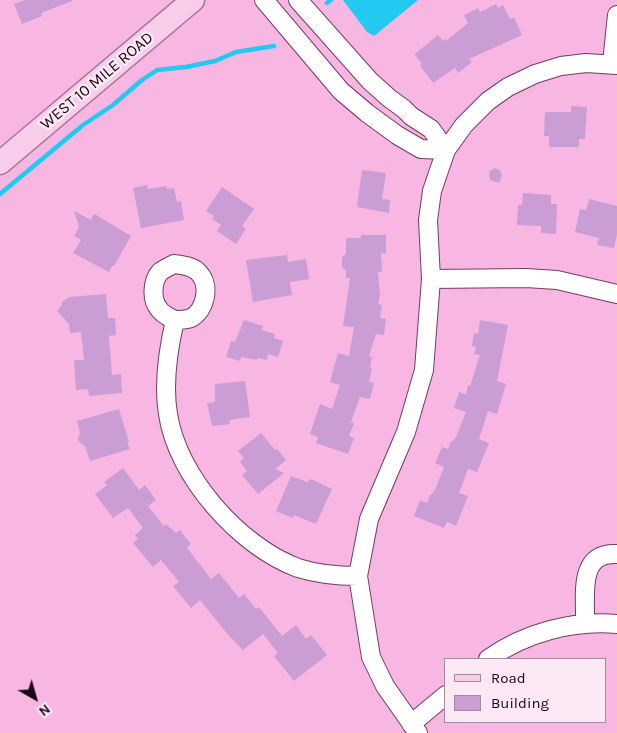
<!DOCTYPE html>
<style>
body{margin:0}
#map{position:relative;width:617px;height:733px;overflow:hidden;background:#f8b7e2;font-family:Karla,sans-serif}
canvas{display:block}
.legend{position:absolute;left:444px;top:658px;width:162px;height:65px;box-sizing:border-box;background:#fde8f5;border:1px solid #a28d9b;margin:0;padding:6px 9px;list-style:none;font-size:15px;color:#190513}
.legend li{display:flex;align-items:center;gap:10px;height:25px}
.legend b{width:25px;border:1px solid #a28d9b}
.north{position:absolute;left:10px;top:673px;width:50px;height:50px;-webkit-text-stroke:4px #fde8f5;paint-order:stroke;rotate:142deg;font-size:14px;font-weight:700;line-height:20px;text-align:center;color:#190513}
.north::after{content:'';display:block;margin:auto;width:18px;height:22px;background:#190513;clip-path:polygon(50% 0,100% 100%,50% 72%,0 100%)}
</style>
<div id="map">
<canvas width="617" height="733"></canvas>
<ul class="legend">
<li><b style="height:6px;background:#f7cde9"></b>Road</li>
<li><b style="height:14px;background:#ca9dd4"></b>Building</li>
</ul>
<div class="north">N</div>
</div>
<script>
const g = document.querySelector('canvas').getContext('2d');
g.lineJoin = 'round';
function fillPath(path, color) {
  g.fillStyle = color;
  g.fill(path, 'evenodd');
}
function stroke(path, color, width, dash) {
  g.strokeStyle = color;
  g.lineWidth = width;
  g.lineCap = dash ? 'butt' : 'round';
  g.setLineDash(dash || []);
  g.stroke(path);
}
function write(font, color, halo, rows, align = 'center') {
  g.font = font + ' Karla,sans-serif';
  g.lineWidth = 5;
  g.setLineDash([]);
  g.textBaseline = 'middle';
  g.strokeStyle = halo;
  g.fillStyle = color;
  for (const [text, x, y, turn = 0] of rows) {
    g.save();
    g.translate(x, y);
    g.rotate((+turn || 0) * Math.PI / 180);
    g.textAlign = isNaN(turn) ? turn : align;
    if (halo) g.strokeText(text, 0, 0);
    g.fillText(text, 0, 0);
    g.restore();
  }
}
const water = new Path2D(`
 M343,0H418L374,36L367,32Z`);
const stream = new Path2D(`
 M327,3L331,0
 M0,194L83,125L113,105L142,80L157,70L186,67L215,61L236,52L274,46`);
const building = new Path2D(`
 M25,0H72V1L41,13L42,16L22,24L14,4Z
 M496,4L498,8L503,5L510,19L514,17L522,35L469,59L472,62L458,73L455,68L433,83L420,66L422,64L415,55L416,53L438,35L443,41L445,39L446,41L468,23L464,15L478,8L480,12Z
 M571,106L587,107L585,139H579V147H549V136H544L545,112H571Z
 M495,168L500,170L502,175L499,183L490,180L489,175L490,171Z
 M362,170L386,173L382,199L390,200L389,213L357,207Z
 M147,185L148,189L166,186L167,189L174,188L177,202L181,201L184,220L141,228L133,188Z
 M222,187L254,209L242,226L246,229L236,244L217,231L221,225L212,219L214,216L206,211Z
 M523,193L551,195V204H557L556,234L541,233V226L517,225L518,205H522Z
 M589,199L617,206V234L614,248L597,245L599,238L575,232L580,209L586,210Z
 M74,211L91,220L94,214L131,236L114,266H112L109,272L73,253L81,240L74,236L79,227Z
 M361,235H386V253H381L382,272H378L380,295L378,304L382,305L380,318L386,319L384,335L376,334L369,356L372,357L370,367L372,368L369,382L374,383L370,399L360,397L351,422L354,423L349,436L354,438L348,454L316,443L318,437L310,434L320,404L332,409L340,385L330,382L338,353L349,356L354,327L343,326L350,278H346V271L342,267V257L346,254V238H361Z
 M287,255L288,262L306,259L309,279L290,282L292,295L253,302L246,260Z
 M106,294L108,318H115L116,335L109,336L112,375L121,374L122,393L89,396L88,389L76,390L74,360H84L81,332L70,333L69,324L57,311L62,305V302L69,297Z
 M244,320L263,326L262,330L275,334L274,338L283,341L278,357L268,354L267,360L258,358L257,360L241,357L240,361L226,357L231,341L235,342Z
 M480,320L508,325L497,381L506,384L497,414L488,411L479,439L489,443L477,472L468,469L459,493L468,496L456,526L447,522L444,528L414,516L420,500L427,503L430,495H431L435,490L444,467L435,463L442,447L448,449L451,441L452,442L456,437L466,412L454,408L459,392L466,394L468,385L470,386L472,380L480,355L474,354L476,347L472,346L474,333L478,334Z
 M245,381L250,417L229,420L230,424L212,426L207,403L215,402V384Z
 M119,409L129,442H127L130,449L90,461L85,446L79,442L78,438L80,433L77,421Z
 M261,433L275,450L277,449L286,460L275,469L284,473L258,494L242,475L247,471L240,462L244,458L238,451Z
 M123,468L139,490L145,485L156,500L148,506L164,526L166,524L176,533L180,530L191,544L187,548L211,579L219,573L239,598L244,594L256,609L259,607L282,636L296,625L306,639L311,635L327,655L294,681L274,656L278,653L263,634L243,650L230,637L200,600L191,608L173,586L179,582L161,560L153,567L133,543L138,539L135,535L143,528L128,508L113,518L95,494L107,485L104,482Z
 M291,476L307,482L311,479L332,489L316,524L294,515L293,518L276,511Z`);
const minor = new Path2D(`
 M264,0L341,91L367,113L397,135L421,149L446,150L431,129L411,116L404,109L389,98L370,81L298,0
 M612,63L617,15
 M431,279L526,278L557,280L617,294
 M175,320C169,317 163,315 159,309C151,300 152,281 160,272C164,269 170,266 174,264C182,265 193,266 199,273C211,286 205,311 191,318C186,320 179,320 175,320C168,350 163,384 168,414C177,476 239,546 298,568C317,574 338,576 358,576
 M585,623C586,596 577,552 617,554
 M488,659C525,633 572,620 617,624
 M411,724L446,695
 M418,733L385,686L371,657L358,576L369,519L406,432L424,370L431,279L428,220L432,191L446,150L464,125L488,101L508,87L535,74L561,66L586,63L617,65`);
const major = new Path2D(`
 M0,163L193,0`);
const streetNames = [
 ["WEST 10 MILE ROAD",97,81,-40]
];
fillPath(water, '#22c9f1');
stroke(stream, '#22c9f1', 4.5);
fillPath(building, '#ca9dd4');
stroke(minor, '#733c62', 20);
stroke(major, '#a67194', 25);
stroke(minor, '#fff', 18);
stroke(major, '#f7cde9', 22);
write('16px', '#190513', '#fde8f5', streetNames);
</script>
